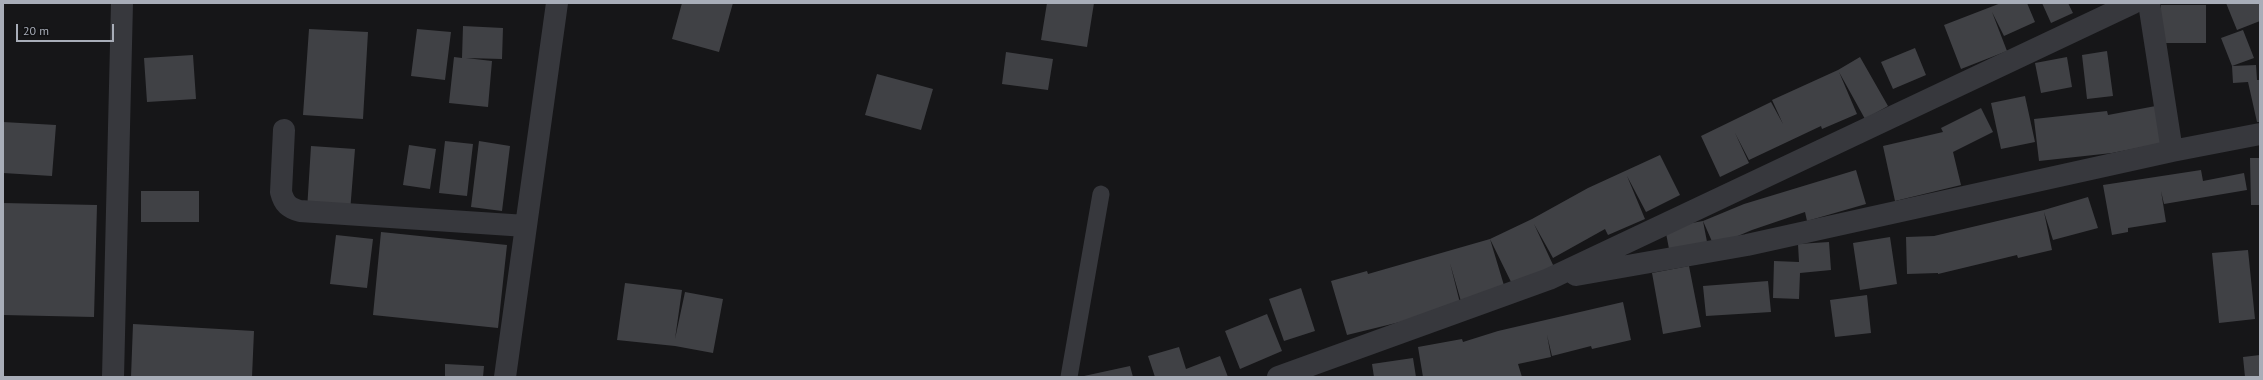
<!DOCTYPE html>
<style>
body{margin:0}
#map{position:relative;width:2263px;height:380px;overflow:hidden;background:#161618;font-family:"PT Sans",sans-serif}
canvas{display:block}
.frame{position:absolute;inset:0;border:4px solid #a8adb8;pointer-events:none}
.scale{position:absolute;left:16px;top:24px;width:98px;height:18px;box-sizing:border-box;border:2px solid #a8adb8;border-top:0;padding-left:5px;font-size:12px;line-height:14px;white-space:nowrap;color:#a8adb8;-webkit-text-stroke:3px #111113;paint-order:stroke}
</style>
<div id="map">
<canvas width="2263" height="380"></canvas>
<div class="frame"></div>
<div class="scale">20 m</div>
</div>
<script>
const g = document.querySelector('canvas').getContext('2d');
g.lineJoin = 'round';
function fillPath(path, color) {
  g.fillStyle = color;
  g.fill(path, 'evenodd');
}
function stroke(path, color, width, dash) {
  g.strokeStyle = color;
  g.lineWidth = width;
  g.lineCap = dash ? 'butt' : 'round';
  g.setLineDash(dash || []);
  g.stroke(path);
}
const building = new Path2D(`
 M682,3H733L719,52L672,39Z
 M1047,3H1094L1087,47L1041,40Z
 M2001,3H2027L2035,22L2004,36L1992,12L2007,51L1961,69L1944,25Z
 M2042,3H2068L2073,13L2051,23Z
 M2226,3H2260V21L2237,30Z
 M2161,5H2206V43H2161Z
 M463,26L503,28L502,59L466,58L492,61L488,107L449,103L454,57L462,58Z
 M309,29L368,32L363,119L303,115Z
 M417,29L451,32L445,80L411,76Z
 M2243,30L2254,58L2232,66L2221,38Z
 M1915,48L1926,75L1893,89L1881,62Z
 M2107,51L2113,96L2087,99L2082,55Z
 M1006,52L1053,59L1048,90L1002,84Z
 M193,55L196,99L147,102L144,58Z
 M1860,57L1888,106L1865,119L1839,72L1857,114L1822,129L1821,126L1749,160L1735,133L1749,163L1720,177L1701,136L1771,102L1783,124L1772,100L1838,70Z
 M2067,57L2072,87L2041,93L2035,63Z
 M2256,65L2257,80H2260V122H2257L2248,82L2233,83L2232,66Z
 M877,74L933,89L921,130L865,115Z
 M2025,96L2035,142L2001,149L1991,103Z
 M2161,105L2168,142L2112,153L2039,161L2034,119L2107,111L2108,115Z
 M1981,108L1993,132L1953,152L1961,185L1895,201L1883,146L1943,132L1941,128Z
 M3,122L56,125L52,176L3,173Z
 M445,141L473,144L467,196L439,193Z
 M479,141L510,146L502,211L471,207Z
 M409,145L436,149L430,189L403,185Z
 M311,146L355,149L350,212L307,210Z
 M1660,155L1680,195L1646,212L1627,176L1645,219L1608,235L1605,229L1553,258L1534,224L1554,267L1513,286L1490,239L1532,219L1588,188Z
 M2250,158H2260V205H2251Z
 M1856,170L1866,204L1807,221L1805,212L1752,230L1714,246L1703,221L1708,247L1670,254L1665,228L1703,221L1744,204Z
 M2201,170L2203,181L2244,173L2247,190L2164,204L2161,191L2166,222L2128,228V232L2112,235L2103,185Z
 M141,191H199V222H141Z
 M2088,197L2098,228L2053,240L2044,212L2052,250L2018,258L2017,255L1938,274V273L1907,274L1906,237L1934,236L2044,210Z
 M3,203L97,205L94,317L3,315Z
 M381,232L507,245L498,328L373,315Z
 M336,235L373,239L367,288L330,284Z
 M1890,237L1897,284L1860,290L1853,243Z
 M1490,239L1506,292L1462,305L1450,263L1461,307L1347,335L1331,281L1367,271L1368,274Z
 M1829,242L1831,270L1800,273L1799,299L1773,298L1774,261L1799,262L1798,244Z
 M2248,250L2255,319L2219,323L2212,253Z
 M1689,266L1701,327L1663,334L1652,273Z
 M1768,281L1771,312L1706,316L1703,286Z
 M625,283L682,290L675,339L685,292L723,299L713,353L675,346L617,340Z
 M1301,288L1315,331L1284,341L1269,299Z
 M1867,295L1871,333L1835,337L1830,300Z
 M1623,302L1631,340L1592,349L1591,346L1552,356L1547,335L1551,357L1518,364L1522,377H1423L1418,347L1462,339L1463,342L1498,331Z
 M1267,314L1282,351L1240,369L1225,331Z
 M133,324L254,331L252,377H131Z
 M1179,347L1186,369L1220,356L1228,377H1155L1148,356Z
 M2260,355V377H2245L2243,357Z
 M1413,358L1416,377H1374L1372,364Z
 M445,364L484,366L483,377H445Z
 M1130,366L1133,377H1084V376Z`);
const service = new Path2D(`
 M1069,377L1101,194`);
const minor = new Path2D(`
 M2149,3L2172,151
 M284,130L281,192C284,204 289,208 300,211L526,226
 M1576,275L1747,245L2172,151L2260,134
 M113,377L122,3
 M505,377L557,3
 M1278,377L1549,279L2133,3`);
fillPath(building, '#404145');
stroke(service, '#37383d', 17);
stroke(minor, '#37383d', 22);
</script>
